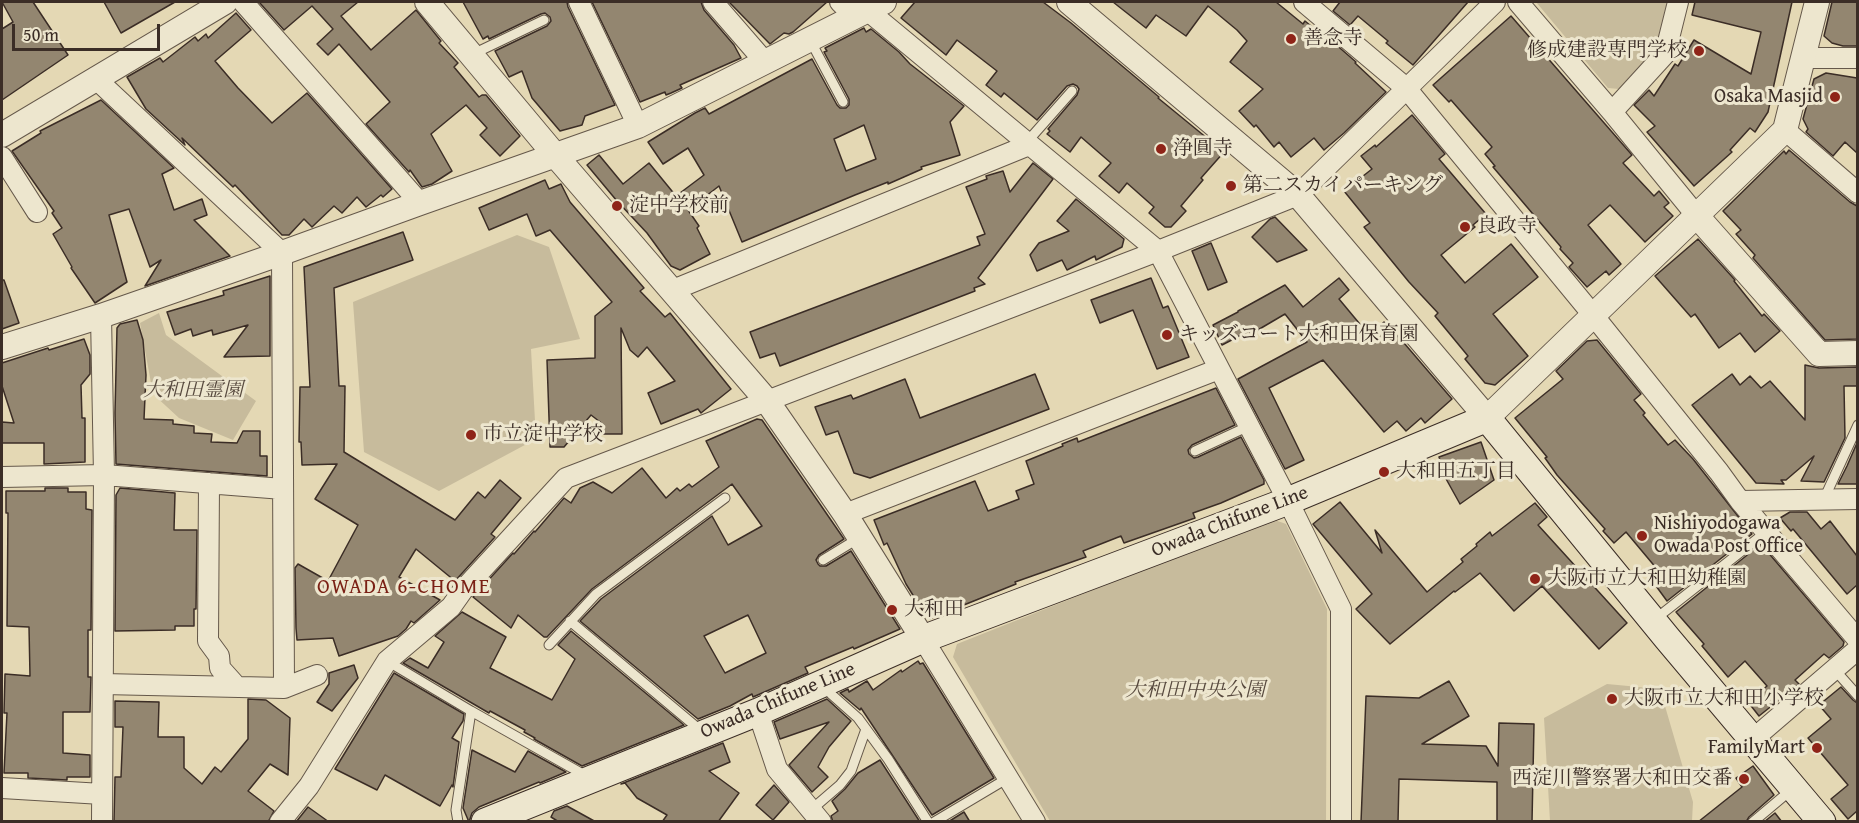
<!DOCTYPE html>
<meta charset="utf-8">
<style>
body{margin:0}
#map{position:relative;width:1859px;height:823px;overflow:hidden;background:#e4d8b4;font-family:"Gentium Book Plus",serif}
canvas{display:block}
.frame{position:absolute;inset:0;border:3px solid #3b2d26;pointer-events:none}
.scale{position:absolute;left:12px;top:24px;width:148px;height:27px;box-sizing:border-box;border:3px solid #3b2d26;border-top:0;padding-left:8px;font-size:18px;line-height:21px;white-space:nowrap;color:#3b2d26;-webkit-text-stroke:4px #ede6ce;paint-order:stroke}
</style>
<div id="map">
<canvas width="1859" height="823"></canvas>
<div class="frame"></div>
<div class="scale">50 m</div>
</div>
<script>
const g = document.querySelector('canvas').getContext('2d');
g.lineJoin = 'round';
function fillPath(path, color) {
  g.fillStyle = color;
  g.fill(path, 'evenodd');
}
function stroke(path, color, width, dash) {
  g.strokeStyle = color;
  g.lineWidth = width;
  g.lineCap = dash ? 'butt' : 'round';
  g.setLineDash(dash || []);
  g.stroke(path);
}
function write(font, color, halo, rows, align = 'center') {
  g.font = font + ' "Gentium Book Plus","Noto Serif JP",serif';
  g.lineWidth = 6;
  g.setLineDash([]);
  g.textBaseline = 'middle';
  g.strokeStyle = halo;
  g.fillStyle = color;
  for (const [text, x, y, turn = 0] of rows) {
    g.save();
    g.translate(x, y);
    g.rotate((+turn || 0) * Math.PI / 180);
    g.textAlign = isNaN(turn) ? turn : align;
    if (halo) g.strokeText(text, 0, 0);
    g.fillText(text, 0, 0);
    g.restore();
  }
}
const green = new Path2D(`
 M1536,2H1667L1655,53L1619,89L1608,88Z
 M517,235L549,247L580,339L531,349L536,439L439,491L364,452L353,302Z
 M159,313L166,335L256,401L233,440L179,418L153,394L140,323Z
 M1272,519L1286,524L1327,609L1326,821H1050L953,657L957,644Z
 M1607,684L1660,689L1693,802L1692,821H1550L1544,718Z`);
const building = new Path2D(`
 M2,2H33L68,55L2,100V29L13,22Z
 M104,2H175L121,33Z
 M259,2H358L341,16L371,50L416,10L441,41L439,43L458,63L454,67L479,97L482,95H486L520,136L500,156L480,135L487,128L466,105L431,134L452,171L432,184L422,187L410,170L409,172L366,124L390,102L339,44L328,55L317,44L333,29L312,6L284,30Z
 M463,2H567L568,7L615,105L585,116L582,125L560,131L532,98L522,71L509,77L495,51L547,26L551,21L550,17L545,13L541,14L489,39L488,36L483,39Z
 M592,2H701L704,10L734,45L741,58L680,85L682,88L671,93L666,95L665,92L640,102Z
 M729,2H827L793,32L789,34L784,33L770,44Z
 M915,2H1043L1071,23L1159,97L1158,98L1224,152L1201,178L1203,180L1181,206L1186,211L1171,227H1165L1149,213L1154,207L1127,183L1119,193L1099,176L1111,163L1081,137L1070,152L1047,134L1050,131L1048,129L1077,95L1079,89L1077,86L1073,84L1067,86L1037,120L1004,93L1001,97L986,85L997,71L957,40L946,55L901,18Z
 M1113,2H1276L1303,24L1305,21L1317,31L1318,29L1356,62L1355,63L1386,92L1344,133L1324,150L1314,138L1291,157L1279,142L1274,147L1256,125L1254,127L1239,111L1263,89L1230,62L1247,41L1237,30L1208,6L1186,36L1156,15L1146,28Z
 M1340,2H1468L1413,65L1386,43L1388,41L1358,16L1350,25L1333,11Z
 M1695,2H1792L1768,112L1755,132L1750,128L1730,150L1732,152L1694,186L1647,132L1655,126L1634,105L1649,90L1654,96L1675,64L1678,66L1694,40L1751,74L1761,32L1692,15Z
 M1832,2H1857V46H1843L1832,43L1824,36Z
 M236,13L251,30L215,61L238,88L272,123L307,93L392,189L383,197L381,195L366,207L357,197L342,213L334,206L312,227L304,219L289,235H282L235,185L233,187L182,138L185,145L146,109L127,77L160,58L163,62L195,37L198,41L206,34L208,38Z
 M1511,16L1632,155L1623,163L1654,196L1659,191L1669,203L1664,207L1673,216L1645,242L1610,205L1588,225L1621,264L1609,275L1606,271L1587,287L1569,267L1573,263L1560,249L1561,247L1493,167L1495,166L1485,154L1492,147L1451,100L1449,102L1433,85Z
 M864,28L866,32L871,29L899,52L910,64L964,106L950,122L960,155L921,167L922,169L888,184V182L855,195L742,242L719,186L688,210L699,226L697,228L710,254L680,270L671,266L647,233L617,201L587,165L599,155L623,184L649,163L676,196L704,175L688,148L663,164L648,142L695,113L705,108L709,114L812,59L837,105L840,108H846L849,105V99L824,52L827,51L825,48ZM864,125L876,159L846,171L834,139Z
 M1826,73L1857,78V153L1845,142L1833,156L1806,132L1808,129L1803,119L1814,79Z
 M101,100L174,168L162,174L174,210L202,199L207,215L194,220L230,256L145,286L161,260L150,267L129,209L109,215L127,282L95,303L71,268L72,267L53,234L62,228L52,213L54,211L12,151L41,133L40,131Z
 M1412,115L1445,154L1439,159L1486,214L1473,225L1475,227L1441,255L1465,283L1511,244L1538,277L1493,314L1528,356L1495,385L1485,383L1465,359L1468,356L1435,316L1438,313L1409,282L1364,227L1370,223L1344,191L1372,169L1361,156L1375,145L1376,147Z
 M1789,150L1850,202L1857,206V339L1825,340L1753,258L1755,255L1736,234L1741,230L1723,211L1784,151L1786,154Z
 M1033,163L1053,179L978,278L985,284L974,288L975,291L780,366L775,353L760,358L750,332L980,245L977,237L985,234L966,187L987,179L986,176L1003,171L1010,192Z
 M545,180L549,189L561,184L570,202L644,288L640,291L665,317L670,313L731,389L701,413L698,409L661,424L648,393L675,381L647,347L638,357L630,350L621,328L622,434H598L604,425L591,415L564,447H550L547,360L595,358V316L612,302L550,230L536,236L527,214L489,230L479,208Z
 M1076,199L1124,239L1122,247L1096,260L1095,256L1067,270L1062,260L1037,271L1030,255L1039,243L1069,231L1057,221Z
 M1275,217L1307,250L1277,262L1252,237L1270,219Z
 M403,232L413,260L334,288L339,386H345L344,452L455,520L478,492L485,498L500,480L521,498L491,534L495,537L455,581L416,549L399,577L440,600L414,623L411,621L406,629L398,636L339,656L333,638L297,640L296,628L295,568L298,564L328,581L358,525L315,499L337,464L302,465L301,442H299L300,387H310L304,267Z
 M1698,239L1735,280L1734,281L1762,316L1764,314L1780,331L1755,352L1740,333L1719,348L1695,314L1691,317L1655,276Z
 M1211,243L1227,282L1208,290L1192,251Z
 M270,276V356L224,357L248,325L213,335L212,330L193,336L191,329L175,335L167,312L224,295L223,291Z
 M1151,278L1163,308L1168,306L1189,357L1157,369L1133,310L1100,323L1091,300Z
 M1339,278L1349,290L1339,299L1369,335L1384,322L1404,343L1452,399L1425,423L1421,418L1406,431L1397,421L1384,432L1323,360L1269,388L1304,460L1285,469L1238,379L1307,342L1285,314L1251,334L1249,331L1222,345L1213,325L1238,312V311L1285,285L1303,307Z
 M2,280H4L19,323L2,329Z
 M137,320L143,340L146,375L144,419L173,420V424L194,426V433L212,434L211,442L237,443L243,431H260V456H267V476L116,464L115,413L117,328L120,324Z
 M84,339L90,355V374L81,385L82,418H85V462L44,464V443H2V422L14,423L2,386V363L48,348L49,350Z
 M1597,340L1641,394L1634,400L1645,413L1643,415L1668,445L1675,440L1693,459L1752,534L1667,601L1648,575L1657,569L1626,532L1614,543L1603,531L1605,529L1557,475L1545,458L1547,457L1515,418L1563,379L1556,371L1585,343L1587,341Z
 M1805,365L1819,368L1857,367V386H1844L1845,438L1824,482L1801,481L1814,456L1786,480H1781L1784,484L1756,483L1692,405L1732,374L1740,385L1750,376L1761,388L1770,381L1805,420Z
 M1035,374L1049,409L870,478L854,473L838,431L826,435L815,407L851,395L853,399L905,379L920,418Z
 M1216,388L1235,425L1192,445L1188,450L1189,454L1194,458L1198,457L1241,437L1264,480V484L1221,503L1193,513L1195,518L1124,543L1121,536L1083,551L1086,557L1015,582L1016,584L929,619L927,615L926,616L906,584L887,543L884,545L874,520L975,481L988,511L1019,499L1016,491L1034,484L1026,461L1063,446L1062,444L1077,438L1078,442Z
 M757,419L762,420L844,539L819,555L816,560L818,564L820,566H826L851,551L900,629L854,649L853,647L805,667L808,673L753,697L752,694L730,706L698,719L580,621L601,599L712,516L728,545L762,526L732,484L592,589L547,637H544L518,615L511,628L473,597L513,553L514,554L534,531L535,532L564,498L571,503L580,488L593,482L612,493L642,468L666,498L677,488L680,491L689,484L692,487L719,467L706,441ZM748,615L766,653L725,673L704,636Z
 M1481,442L1494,480L1460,504L1445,477L1439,457Z
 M1857,443V484H1838L1847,466Z
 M45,488H68V492H86V509L92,510L91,630H88V677H91L90,712H63V753L90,755V777H67V780L28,778V773H4L7,713H4L5,674L30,676L29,627L7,626L8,513H6V491H45Z
 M120,488L175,493L174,530H197L196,609H194V626H175V630L115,631L116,495Z
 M1340,502L1382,553L1375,530L1427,592L1463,562L1461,559L1477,546L1476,544L1490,532L1492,536L1535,503L1547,517L1538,525L1627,623L1599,649L1542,586L1514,611L1480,573L1455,592L1454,591L1390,644L1356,609L1372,594L1313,524Z
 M1790,512H1807L1821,529L1830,521L1857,556V585L1847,594L1793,529L1791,531L1780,518Z
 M1761,544L1844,642L1843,646L1829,658L1824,654L1795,680L1799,684L1759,716L1748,702L1767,686L1745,661L1728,677L1702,646L1704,644L1676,612Z
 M462,612L506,637L490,668L552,700L575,659L558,645L571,631L684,725L582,766L534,739L535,738L524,732L525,730L490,711L489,713L403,663L410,658L428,668L444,642L435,636Z
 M918,661L920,664L923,663L994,778L932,815L861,708L860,710L840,693L848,689L849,692L867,681L873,690L901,670L902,672Z
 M354,665L358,678L332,711L317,702L329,684V673Z
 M394,673L464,714L463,721L452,738L459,742L453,787L452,785L440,806L385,775L377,790L335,769Z
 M1449,681L1469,716L1422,744L1486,746L1498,766L1499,723L1534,724L1532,822H1497V782L1399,779L1398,822H1361L1366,696L1419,698Z
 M1841,687L1853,700L1857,703V811L1848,819L1831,799L1848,785L1808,738L1831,719L1819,705Z
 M248,699L266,700L290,718L288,775L270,764L248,791L274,811L268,822H114L115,777H121L123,727H115V701L159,702L158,737H184V768L202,784L215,767L221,772L248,739Z
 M827,699L851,721L829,747L818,767L828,777L812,792L789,765L829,722L780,739L774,722Z
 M723,743L730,762L709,771L739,793L718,822H662L667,815L637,798L625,783L621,784Z
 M472,750L515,772L528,751L566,772L540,783L539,782L479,807L472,813L469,822L463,808Z
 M880,760L920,822H833L831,816L838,811L832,801L845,789L858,773Z
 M1753,766L1774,795L1749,817L1746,822H1698L1742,787L1736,778Z
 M774,785L789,802L773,820L756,805Z
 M567,806L596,822H559L551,817L554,811Z
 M308,807L329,822H296Z
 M964,812L970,822H948Z
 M1775,813L1782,822H1764Z`);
const service = new Path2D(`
 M810,40L843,102
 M473,54L544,20
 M1026,143L1072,91
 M1195,451L1249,426
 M1824,499L1858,425
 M823,560L859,538
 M1654,620L1766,532
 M570,621L700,730
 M549,645L596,594L725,498
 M387,661L471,711L588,777
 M1834,669L1858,696
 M825,684L831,694L858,718L888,759L928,822
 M811,810L840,785L851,771L866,729
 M458,822L456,810L471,711
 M934,822L1008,778
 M1753,822L1791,790`);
const minor = new Path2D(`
 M243,2L420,203
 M579,2L638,126
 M713,2L765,62
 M840,2L854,16
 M1304,2L1406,88L1593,315L1719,472L1740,501L1858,640
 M1518,2L1612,112L1696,215
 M867,10L1158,251L1288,501L1341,609V822
 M1803,58H1858
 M95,78L282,253L284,688
 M1612,112L1665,54L1678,2
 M1785,130L1858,193
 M2,157L37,212
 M673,290L1029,145
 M101,316L104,475L102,822
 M2,477L104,475L283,489
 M209,483L208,641L219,656L220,668L237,687
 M1740,501L1858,499
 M845,514L1219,369
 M923,639L1035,822
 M103,684L284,688L317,675
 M758,712L777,769L821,822
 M1752,740L1858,649
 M2,788L102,794
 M280,822L309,786L387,661L451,607L463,590L566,478L1158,251L1298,195L1495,2`);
const tertiary = new Path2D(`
 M427,2L555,155L767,401L845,514L923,639
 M1069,2L1298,195L1487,418L1785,130L1817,2
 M2,135L225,2
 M1696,215L1819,354L1858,353
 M2,347L101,316L282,253L420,203L638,126L884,2`);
const secondary = new Path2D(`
 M485,822L758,712L923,639L1288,501L1487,418L1667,638L1822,822`);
const markers = [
 [1291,39,6,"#8f2418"],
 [1699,51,6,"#8f2418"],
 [1835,97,6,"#8f2418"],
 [1161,149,6,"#8f2418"],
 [1231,186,6,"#8f2418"],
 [617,206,6,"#8f2418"],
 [1465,227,6,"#8f2418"],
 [1167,335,6,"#8f2418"],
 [471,435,6,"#8f2418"],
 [1384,472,6,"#8f2418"],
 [1642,536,6,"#8f2418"],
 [1535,579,6,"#8f2418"],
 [892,610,6,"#8f2418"],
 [1612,699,6,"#8f2418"],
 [1817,748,6,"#8f2418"],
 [1744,779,6,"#8f2418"]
];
const poiNames = [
 ["善念寺",1303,39],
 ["修成建設専門学校",1687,51,"right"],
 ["Osaka Masjid",1823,97,"right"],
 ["浄圓寺",1173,149],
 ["第二スカイパーキング",1243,186],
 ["淀中学校前",629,206],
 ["良政寺",1477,227],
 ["キッズコート大和田保育園",1179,335],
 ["市立淀中学校",483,435],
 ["大和田五丁目",1396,472],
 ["Nishiyodogawa",1654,524],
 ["Owada Post Office",1654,547],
 ["大阪市立大和田幼稚園",1547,579],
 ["大和田",904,610],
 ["大阪市立大和田小学校",1624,699],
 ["FamilyMart",1805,748,"right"],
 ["西淀川警察署大和田交番",1732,779,"right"]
];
const parkNames = [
 ["大和田霊園",193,391],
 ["大和田中央公園",1195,691]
];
const streetNames = [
 ["Owada Chifune Line",1230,522,-21],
 ["Owada Chifune Line",778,701,-23]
];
const neighbourhoodNames = [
 ["OWADA 6-CHOME",404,588]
];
fillPath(green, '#c7bb9c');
fillPath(building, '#938670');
stroke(building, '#3b2d26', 1.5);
stroke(service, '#65584a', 11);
stroke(minor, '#65584a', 22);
stroke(tertiary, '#65584a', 26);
stroke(secondary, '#3b2d26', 29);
stroke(service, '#ede6ce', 9);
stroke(minor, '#ede6ce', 20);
stroke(tertiary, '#ede6ce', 24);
stroke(secondary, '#ede6ce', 27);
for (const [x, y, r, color] of markers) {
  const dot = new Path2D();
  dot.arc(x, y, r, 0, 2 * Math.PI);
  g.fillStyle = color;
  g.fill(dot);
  stroke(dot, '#ede6ce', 2);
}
write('20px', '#3b2d26', '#ede6ce', poiNames, 'left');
write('italic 20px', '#57493e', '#ede6ce', parkNames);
write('20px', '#3b2d26', '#ede6ce', streetNames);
g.letterSpacing = '1.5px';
write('21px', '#7a1f14', '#ede6ce', neighbourhoodNames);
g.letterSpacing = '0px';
</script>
